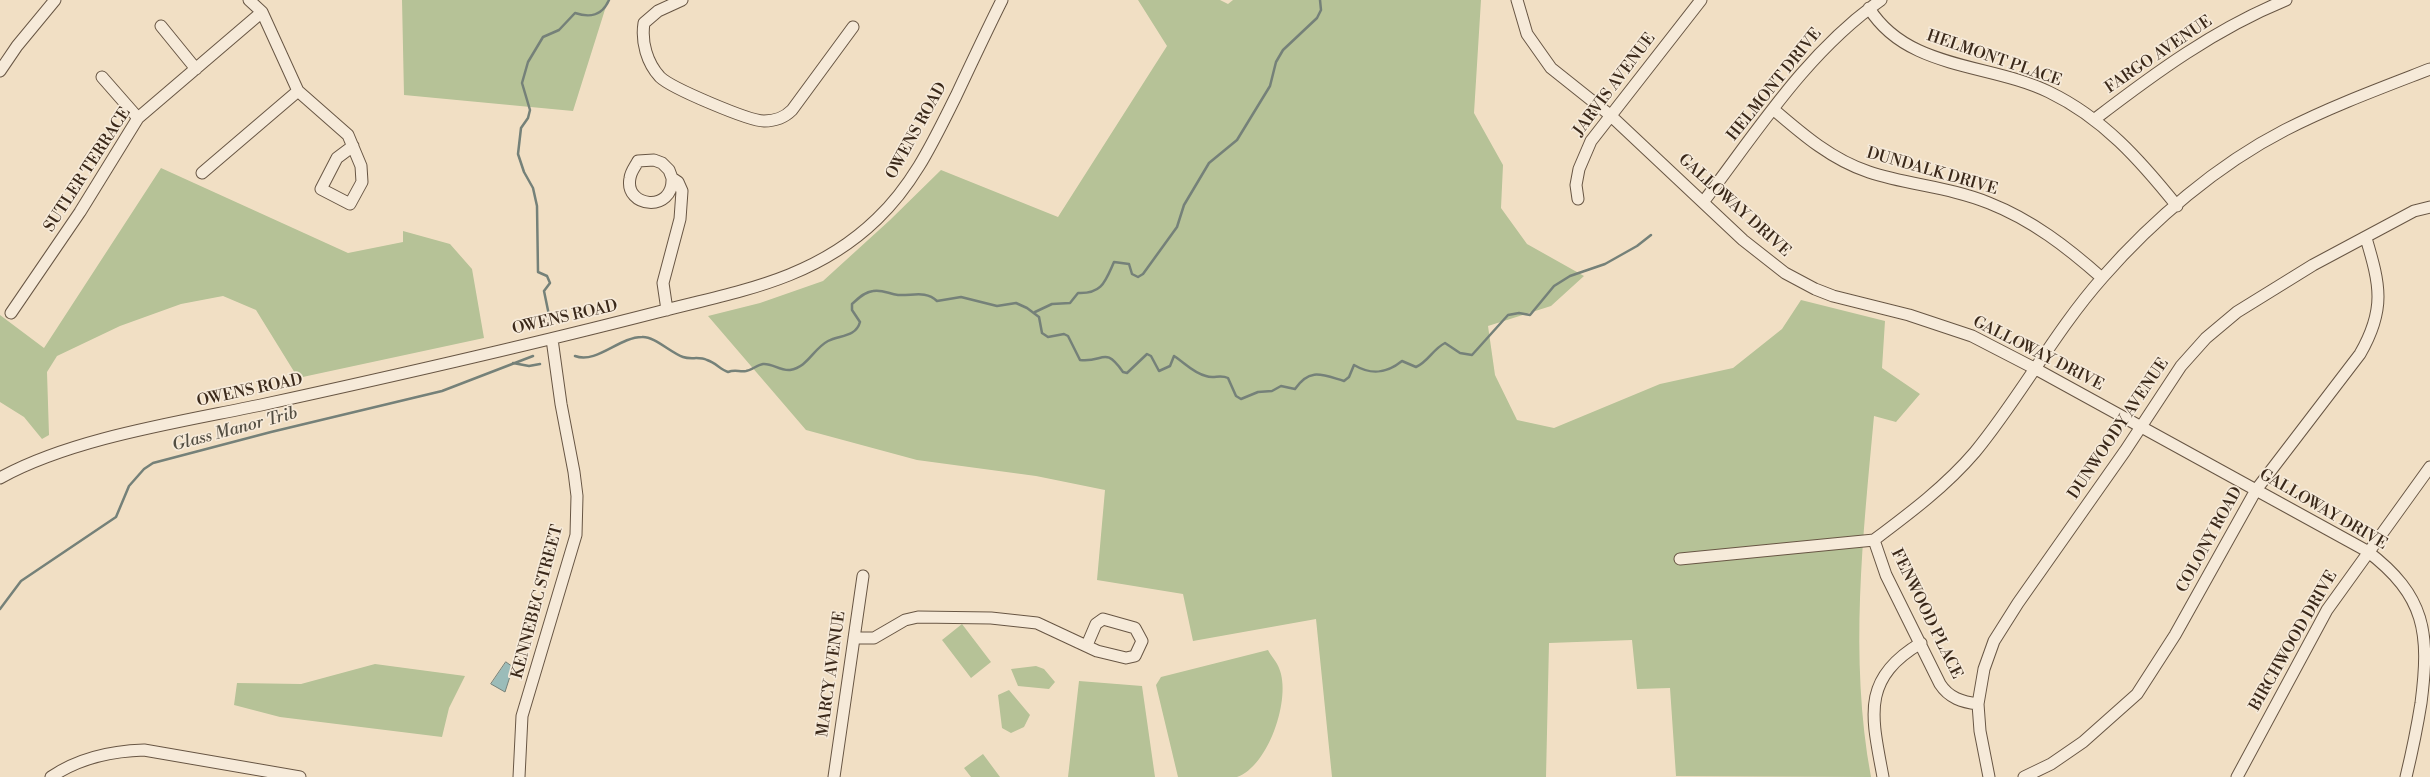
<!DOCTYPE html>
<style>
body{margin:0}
canvas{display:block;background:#f1dfc4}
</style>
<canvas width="2430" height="777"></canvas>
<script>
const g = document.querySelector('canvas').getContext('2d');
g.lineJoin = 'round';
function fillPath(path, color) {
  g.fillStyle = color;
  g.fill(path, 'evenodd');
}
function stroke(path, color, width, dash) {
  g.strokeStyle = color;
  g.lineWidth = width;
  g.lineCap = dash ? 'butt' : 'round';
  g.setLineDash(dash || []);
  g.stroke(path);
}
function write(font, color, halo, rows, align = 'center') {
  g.font = font + ' "Libre Bodoni",serif';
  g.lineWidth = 3.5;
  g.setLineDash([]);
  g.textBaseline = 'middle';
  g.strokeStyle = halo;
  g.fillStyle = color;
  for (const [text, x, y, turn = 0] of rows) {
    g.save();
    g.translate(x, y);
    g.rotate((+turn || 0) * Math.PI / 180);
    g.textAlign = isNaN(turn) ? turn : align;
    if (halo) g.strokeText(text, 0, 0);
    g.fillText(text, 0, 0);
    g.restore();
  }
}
const green = new Path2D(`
 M402,0H608L573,111L404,95Z
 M1138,0H1220L1228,4L1233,0H1481L1474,113L1503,165L1501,208L1527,244L1584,276L1551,306L1488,326L1495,375L1517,420L1554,428L1660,384L1733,368L1782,329L1801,300L1885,321L1882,368L1920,394L1896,422L1874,416C1863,536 1849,657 1871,777L1676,776L1670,688L1637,689L1632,640L1549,643L1546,777H1332L1316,619L1193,641L1183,594L1097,580L1105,490L1036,476L917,460L806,430L708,316L760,303L823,281L890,220L941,170L1058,217L1167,46Z
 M161,168L348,253L403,242V231L450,244L472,269L484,338L298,378L256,310L223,296L181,304L120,326L57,356L47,372L49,435L42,439L24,417L0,402V315L44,348Z
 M962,624L991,662L971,678L942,640Z
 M1268,650C1271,656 1277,662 1279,668C1292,698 1268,767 1237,777C1226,777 1192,777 1178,777L1156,685L1161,677Z
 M375,664L465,676L449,708L442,737L280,717L234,705L237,683L301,684Z
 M1036,666L1044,669L1055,682L1049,689L1018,686L1011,669Z
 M1079,681L1142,686L1155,777H1068Z
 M1009,690L1030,715L1024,727L1011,733L1002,728L998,695Z
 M983,754L1000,777H971L964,768Z`);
const water = new Path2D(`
 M506,662L513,667L505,692L491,684Z`);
const stream = new Path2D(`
 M1035,312L1052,304L1070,303L1078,293C1102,294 1105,282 1114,262L1129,264L1132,274L1138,277L1143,274L1177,227L1184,205L1209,163L1237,140L1270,86L1276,62L1283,50L1317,18L1321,10L1320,0
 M550,320L544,291L550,283L547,276L538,272L537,206L533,188L524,172L518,154L521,128L528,118L530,110L522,83L528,62L543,37L559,30L575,13C590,18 602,16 609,0
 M575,356C597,364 619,337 642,337C654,336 671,353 683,357C691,360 699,356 707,360C716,363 720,369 728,372C735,369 739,372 746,371C752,370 757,365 763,364C772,363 780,371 790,370C808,367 813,349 828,341C840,335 856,337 860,322L852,310V304C858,299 864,292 873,291C882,289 889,294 898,295C912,296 926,290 937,301L961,297L997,306L1016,303L1027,308L1039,317L1042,333L1048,337L1064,334L1068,336L1080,360C1104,363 1104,345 1123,372L1127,373L1147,354L1151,356L1159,371L1170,366L1174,356C1185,363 1193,373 1206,376C1214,379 1220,374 1228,378L1236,396L1241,399L1258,392L1272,391L1281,386L1295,389C1310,367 1323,375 1344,381L1349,377L1354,365C1371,375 1386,374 1402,361L1416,367C1428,362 1433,349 1445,343L1460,353L1472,355L1508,315L1519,313L1530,315L1554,286L1570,276L1605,264L1637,246L1651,235
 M513,363L529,366L540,364
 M0,609L21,581L116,517L129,486L144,469L153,463L271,432L442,391L533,356`);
const minor = new Path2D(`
 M249,0L262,12L298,91L348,135L361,166L362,182L350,204L321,189L337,158L353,146
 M682,0L658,11L644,23C641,42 647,63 660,77C671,88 749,121 764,121C776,121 784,118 792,110L853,27
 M1517,0L1527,34L1551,68L1610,115L1743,240L1785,273L1815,289L1833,296L1909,315L1972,336L2034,368L2367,551C2426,596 2430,633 2421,703C2417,728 2412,752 2406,777
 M1869,8C1907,70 1990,63 2049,92C2103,118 2140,160 2177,206
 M161,26L196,69
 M0,71L17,46L55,0
 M102,77L138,118
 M1773,109C1802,134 1832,160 1869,172C1908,185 1950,187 1989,203C2032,220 2067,247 2102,278
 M2095,119C2155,73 2215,29 2286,0
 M202,173L298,91
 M1578,199L1576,185L1579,169L1591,141L1701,0
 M1704,201C1758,130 1807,52 1881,0
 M667,310L663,283L680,219L682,191L678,182L672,178L669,170L662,163L654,160L638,161C635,167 631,171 630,178C624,208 674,213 672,178
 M11,313L80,212L138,118L262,12
 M0,478C72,438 180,422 261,405C394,376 526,346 658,312C739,291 814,280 877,219C914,184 934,140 956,96C971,64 986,32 1002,0
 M1874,540C1910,513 1946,486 1975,452C2021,396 2055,331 2103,277C2153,220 2217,165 2285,130C2332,106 2381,88 2430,69
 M1874,540L1886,575L1940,684C1949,698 1962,702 1978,704
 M1680,559L1874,540
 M854,638H874L905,620L918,617L991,618L1037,623L1097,651L1126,658L1135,656L1142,641L1135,628L1103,619L1096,624L1087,645
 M51,777C79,758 110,751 144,750L300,777
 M519,777L522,716L576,535L577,496L574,472L561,404L552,339
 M834,777L863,576
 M1883,777C1872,717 1860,679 1921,643
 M1989,777L1980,731L1978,704L1984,669L1994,641L2018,603L2125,451L2181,366L2206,338L2237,312L2313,265L2414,211L2430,207
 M2024,777L2051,764L2083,742L2137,694L2175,635L2256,490L2360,354C2386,309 2380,285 2366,238
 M2237,777L2327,610L2430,467`);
const streetNames = [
 ["FARGO AVENUE",2159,55,-34],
 ["HELMONT PLACE",1994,59,19],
 ["JARVIS AVENUE",1615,85,-53],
 ["HELMONT DRIVE",1775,85,-51],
 ["OWENS ROAD",917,131,-61],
 ["SUTLER TERRACE",88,170,-57],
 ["DUNDALK DRIVE",1932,172,16],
 ["GALLOWAY DRIVE",1734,206,42],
 ["OWENS ROAD",565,318,-13],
 ["GALLOWAY DRIVE",2038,354,27],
 ["OWENS ROAD",250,391,-12],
 ["DUNWOODY AVENUE",2119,429,-56],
 ["GALLOWAY DRIVE",2323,510,30],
 ["COLONY ROAD",2210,540,-61],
 ["KENNEBEC STREET",538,602,-75],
 ["FENWOOD PLACE",1926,614,64],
 ["BIRCHWOOD DRIVE",2294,641,-60],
 ["MARCY AVENUE",832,674,-82]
];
const waterNames = [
 ["Glass Manor Trib",235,430,-15]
];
fillPath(green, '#b6c297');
fillPath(water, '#9bbcb9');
stroke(water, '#758179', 1);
stroke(stream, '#758179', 2.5);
stroke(minor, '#685644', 13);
stroke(minor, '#f6ead9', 11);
write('16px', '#3b291a', '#f6ead9', streetNames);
write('italic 17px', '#534e42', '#f6ead9', waterNames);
</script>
